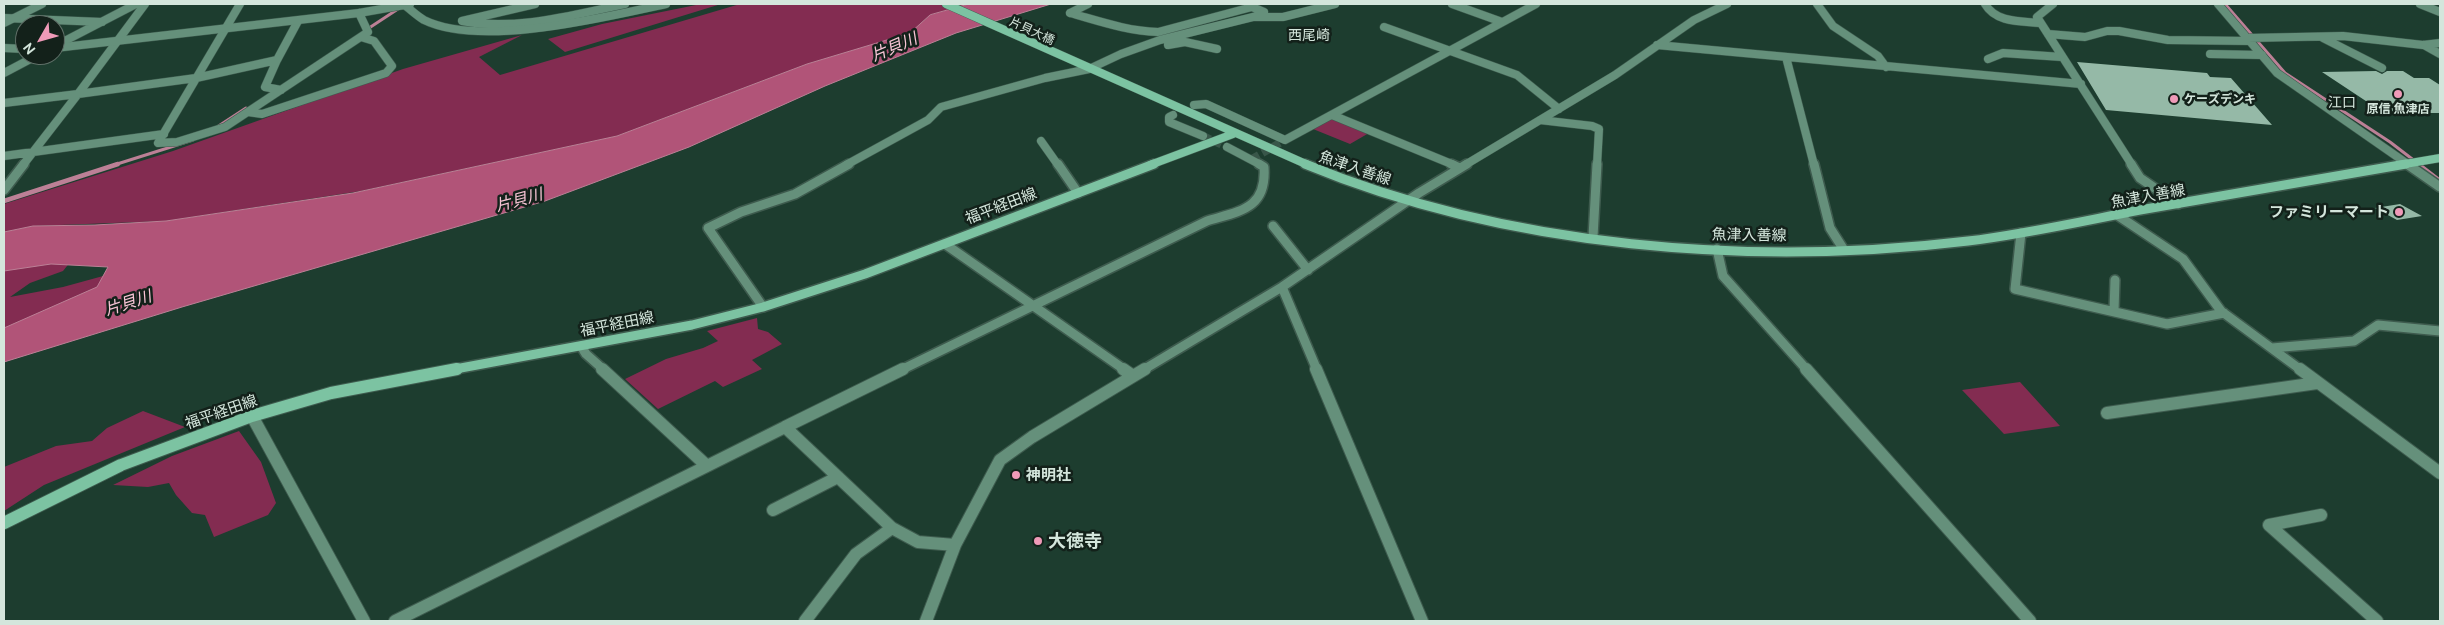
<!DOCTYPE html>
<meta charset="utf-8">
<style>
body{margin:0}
#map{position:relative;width:2444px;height:625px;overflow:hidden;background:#1d3d2f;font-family:Ubuntu,sans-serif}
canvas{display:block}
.frame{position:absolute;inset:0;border:5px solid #d4e6dc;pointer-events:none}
.north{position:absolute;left:15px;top:15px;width:50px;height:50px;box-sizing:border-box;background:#13211a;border:1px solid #607068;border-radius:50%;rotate:232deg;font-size:14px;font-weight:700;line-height:20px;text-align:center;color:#d4e6dc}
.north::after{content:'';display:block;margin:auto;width:18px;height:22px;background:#ef9ab8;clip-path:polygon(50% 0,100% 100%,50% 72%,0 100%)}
</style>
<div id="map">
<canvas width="2444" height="625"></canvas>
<div class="frame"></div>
<div class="north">N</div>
</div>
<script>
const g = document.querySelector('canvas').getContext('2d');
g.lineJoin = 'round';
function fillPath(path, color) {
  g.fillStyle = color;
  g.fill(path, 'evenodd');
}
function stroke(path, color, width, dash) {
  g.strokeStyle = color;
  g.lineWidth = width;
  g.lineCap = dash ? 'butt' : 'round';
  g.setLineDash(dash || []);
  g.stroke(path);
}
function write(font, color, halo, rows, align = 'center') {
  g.font = font + ' Ubuntu,"Noto Sans JP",sans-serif';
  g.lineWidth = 5;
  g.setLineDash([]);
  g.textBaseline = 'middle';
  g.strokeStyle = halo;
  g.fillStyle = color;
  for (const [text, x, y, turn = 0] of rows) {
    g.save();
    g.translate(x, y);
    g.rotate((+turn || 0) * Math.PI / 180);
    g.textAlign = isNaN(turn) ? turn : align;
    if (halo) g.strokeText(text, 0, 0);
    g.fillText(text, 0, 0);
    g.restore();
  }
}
const green = new Path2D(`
 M701,4H721L565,52L548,39L602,24Z
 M740,4H969L930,15L910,33L807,64L617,136L361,191L166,221L33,226L4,232V204L173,151L403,69L522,35L479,57L500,75Z
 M1330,119L1342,121L1369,133L1350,144L1313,129Z
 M4,256H75L63,271L30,283L10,297L63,287L125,270L142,278L4,331Z
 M757,318L758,329L768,332L782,344L752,360L762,369L723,387L715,381L658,409L625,379L666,359L703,348L718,341L707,331Z
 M2020,382L2060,426L2004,434L1962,390Z
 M143,411L185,427L44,485L4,511V467L56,446L92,441L107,428Z
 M239,431L261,462L276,503L268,515L214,537L205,515L192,513L176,495L169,483L148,487L113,485L172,456Z`);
const water = new Path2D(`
 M969,4H1051L956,33L825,86L689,147L545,201L182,307L4,362V328L97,287L108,267L51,264L4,271V232L33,226L95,225L166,221L353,193L617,136L807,64L910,33L930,15Z`);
const streamFar1 = new Path2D(`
 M2225,4L2285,73L2390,142L2420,165
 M366,30L401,7
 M217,127L246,108
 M114,165L193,140`);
const stream = new Path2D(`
 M2418,164L2440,181
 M4,201L118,164`);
const building = new Path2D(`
 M2077,62L2207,73L2210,77L2231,78L2272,125L2106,110Z
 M2376,71L2382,74L2387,71H2403L2414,78H2429L2440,85V113H2384L2322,72Z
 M2400,204L2422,216L2397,220L2375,208Z`);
const minorTunnel = new Path2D(`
 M1203,136L1227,147
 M1252,159L1285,140`);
const minorFar2 = new Path2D(`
 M145,4L78,94L196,78L277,60L298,21
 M240,4L158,143L177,142L225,127L368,32L359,13
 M535,4L462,21C517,31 571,15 625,4
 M1452,4L1502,22
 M1817,4L1833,26L1878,56L1886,67
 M1985,4C1996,23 2021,21 2040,23
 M2053,4L2037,17L2132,165
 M2218,4L2277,73L2409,165
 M2420,4L2440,12
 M1070,13C1099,21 1127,31 1158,32L1252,7L1264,12L1262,15L1253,17
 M1070,13L1088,4
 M4,18L102,22
 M1384,27L1517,75L1559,109
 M2048,34L2085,37L2107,31H2119L2168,40L2251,41
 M2248,38L2343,36L2423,45L2440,43
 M2323,38L2382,68
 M1168,45L1185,42L1217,49
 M1657,45L2081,84
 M2424,45L2440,54
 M55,46L136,4
 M2210,54L2262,55
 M1786,57L1814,165
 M1988,59L2003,53L2062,57
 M277,60L265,87L281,90
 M4,73L38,55
 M4,103L78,94L23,165
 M1194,105L1206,104L1285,140L1536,4
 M248,112L262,114L386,73L392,66L374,41L361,37
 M1173,115L1169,117V122L1203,136
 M1332,115L1454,165
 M1540,120L1592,126L1599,129L1597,165
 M1041,141L1058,165
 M1227,147L1261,165
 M4,156L164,134
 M846,165L928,120L941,107L1045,78L1089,69L1121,54L1160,40L1253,17H1283L1335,4
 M1465,165L1615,75L1694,20L1727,4`);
const minorFar1 = new Path2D(`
 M1058,164L1078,193
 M1451,164L1460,168
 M1814,164L1830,228L1844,250
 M2131,164L2140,178L2178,204
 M2407,164L2440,187
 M4,190L24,164
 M2117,215L2183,259L2221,311L2301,370
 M1273,226L1308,270
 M2021,233L2015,289L2167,324L2224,313
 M1593,237L1597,164
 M945,244L1125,370
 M1717,249L1723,276L1807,370
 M1282,287L1317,370
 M763,307L708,228L741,212L795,194L849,164
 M2114,311L2115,280
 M581,346L586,354L604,370
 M2272,348L2354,341L2378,325L2440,331
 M901,370L1207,221C1240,211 1267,209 1264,167L1259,164
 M1143,370L1282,287L1419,193L1467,164`);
const minor = new Path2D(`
 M602,369L707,466L785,427
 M903,369L785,427L892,528L918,542L955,545
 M1123,369L1133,376
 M1316,369L1422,621
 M1806,369L2030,621
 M2300,369L2440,473
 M2107,413L2317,383
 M252,416L364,621
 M773,510L838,477
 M2321,515L2269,525L2377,621
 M395,621L707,466
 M805,621L856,554L892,528
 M926,621L955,545L1000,460L1032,437L1145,369`);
const tertiary = new Path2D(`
 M403,4C410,9 417,16 424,20C481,48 605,17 666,4
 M4,23L42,4
 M4,48L25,49
 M55,48L359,13L410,4`);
const secondaryFar2 = new Path2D(`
 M946,4L1308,165
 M1150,165L1233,134
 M2399,165L2440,158`);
const secondaryFar1 = new Path2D(`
 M1305,164C1508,248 1751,267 1968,241C2026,234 2083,221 2140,210C2228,194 2317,180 2406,164
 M450,370L692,325L763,307L865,274L1154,164`);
const secondary = new Path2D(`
 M4,523L121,465L252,416L331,393L457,369`);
const markers = [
 [2398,94,5,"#ef9ab8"],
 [2174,99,5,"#ef9ab8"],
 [2399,212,5,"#ef9ab8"],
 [1016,475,5,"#ef9ab8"],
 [1038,541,5,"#ef9ab8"]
];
const farStreetnames = [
 ["片貝大橋",1032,31,25]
];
const farPoinames = [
 ["ケーズデンキ",2184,99],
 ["原信 魚津店",2398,109,"center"]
];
const farNeighbourhoodnames = [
 ["西尾崎",1309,35],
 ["江口",2342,102]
];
const streetNames = [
 ["魚津入善線",1355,168,19],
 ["魚津入善線",2148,196,-10],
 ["福平経田線",1001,206,-21],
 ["魚津入善線",1749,235,1],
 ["福平経田線",617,324,-11],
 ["福平経田線",221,412,-19]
];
const poiNames = [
 ["ファミリーマート",2389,212],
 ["神明社",1026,475,"left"]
];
const waterNames = [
 ["片貝川",894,47,-23],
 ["片貝川",519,200,-15],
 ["片貝川",128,303,-18]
];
const nearPoinames = [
 ["大徳寺",1048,541]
];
fillPath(green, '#832c51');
fillPath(water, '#b15478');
stroke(water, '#bc8096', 1);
stroke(streamFar1, '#bc8096', 3);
stroke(stream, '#bc8096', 4.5);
fillPath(building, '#95b9a7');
stroke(minorTunnel, '#385649', 8, [8, 4]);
stroke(minorFar2, '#3e5b4e', 9);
stroke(minorFar1, '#3e5b4e', 12);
stroke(minor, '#3e5b4e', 14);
stroke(tertiary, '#3e5b4e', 9);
stroke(secondaryFar2, '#3e5b4e', 9);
stroke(secondaryFar1, '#3e5b4e', 12);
stroke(secondary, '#3e5b4e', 14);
stroke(minorFar2, '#65907b', 8);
stroke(minorFar1, '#65907b', 9);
stroke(minor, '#65907b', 12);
stroke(tertiary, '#65907b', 8);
stroke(secondaryFar2, '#7cc3a2', 8);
stroke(secondaryFar1, '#7cc3a2', 9);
stroke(secondary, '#7cc3a2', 12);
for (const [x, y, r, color] of markers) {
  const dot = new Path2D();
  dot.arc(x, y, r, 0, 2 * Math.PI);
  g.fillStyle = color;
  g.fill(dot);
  stroke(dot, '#13211a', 2);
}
write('12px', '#d4e6dc', '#13211a', farStreetnames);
write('bold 12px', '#d4e6dc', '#13211a', farPoinames, 'left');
write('14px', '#d4e6dc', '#13211a', farNeighbourhoodnames);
write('15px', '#d4e6dc', '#13211a', streetNames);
write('bold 15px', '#d4e6dc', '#13211a', poiNames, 'right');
write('italic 16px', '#f9c5d6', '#13211a', waterNames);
write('bold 18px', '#d4e6dc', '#13211a', nearPoinames, 'left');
</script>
